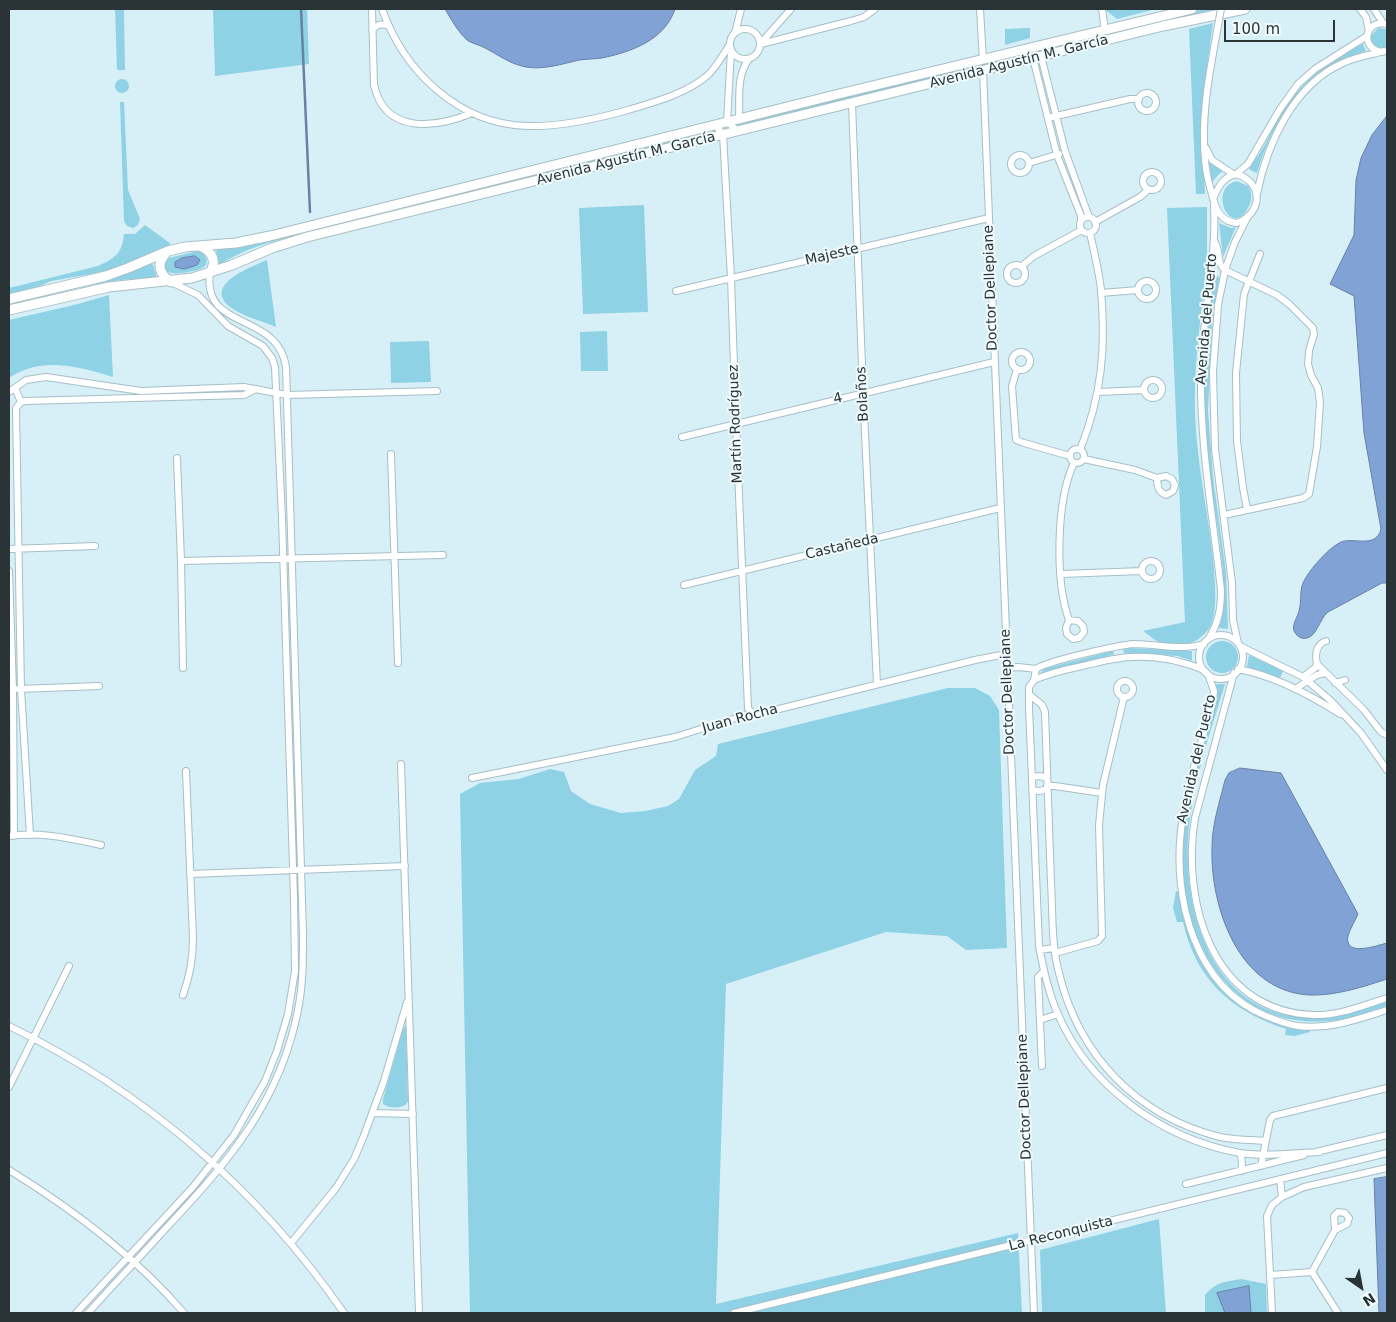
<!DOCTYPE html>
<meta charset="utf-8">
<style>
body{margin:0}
#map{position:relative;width:1396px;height:1322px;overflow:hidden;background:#d7f0f8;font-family:"DejaVu Sans",sans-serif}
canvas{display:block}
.frame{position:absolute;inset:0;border:10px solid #2a3437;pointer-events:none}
.north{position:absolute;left:1336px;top:1262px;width:50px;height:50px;-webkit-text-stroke:4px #f0fbfe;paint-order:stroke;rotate:147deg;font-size:14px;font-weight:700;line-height:20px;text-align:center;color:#2a3437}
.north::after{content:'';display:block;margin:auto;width:18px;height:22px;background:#2a3437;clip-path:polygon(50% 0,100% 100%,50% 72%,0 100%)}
.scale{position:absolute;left:1224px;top:20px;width:111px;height:22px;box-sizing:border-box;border:2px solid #2a3437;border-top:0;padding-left:6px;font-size:15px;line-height:18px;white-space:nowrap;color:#2a3437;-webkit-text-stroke:4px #f0fbfe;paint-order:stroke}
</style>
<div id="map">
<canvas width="1396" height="1322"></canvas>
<div class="frame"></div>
<div class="north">N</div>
<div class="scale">100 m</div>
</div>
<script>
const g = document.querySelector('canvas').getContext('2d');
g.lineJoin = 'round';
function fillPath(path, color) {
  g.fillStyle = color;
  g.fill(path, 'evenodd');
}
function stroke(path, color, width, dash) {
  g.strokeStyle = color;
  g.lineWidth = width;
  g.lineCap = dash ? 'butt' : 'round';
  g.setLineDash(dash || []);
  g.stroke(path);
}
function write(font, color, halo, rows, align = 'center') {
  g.font = font + ' "DejaVu Sans",sans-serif';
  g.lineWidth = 4;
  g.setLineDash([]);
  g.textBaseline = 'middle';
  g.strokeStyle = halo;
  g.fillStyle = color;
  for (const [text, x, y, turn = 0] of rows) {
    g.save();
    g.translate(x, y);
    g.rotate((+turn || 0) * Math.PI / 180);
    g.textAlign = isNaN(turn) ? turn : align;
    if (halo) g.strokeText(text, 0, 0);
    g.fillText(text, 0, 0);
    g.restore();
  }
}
const green = new Path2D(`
 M115,9H124L125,70H117Z
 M213,9H307L309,64L215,76Z
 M1104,9H1156L1117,19Z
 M1203,9H1216L737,126L734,123Z
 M1213,23L1202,102L1205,194H1196L1189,29Z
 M1030,28V38L1005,45V29Z
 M1378,28L1387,29V47C1379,50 1372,46 1371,36Z
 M1363,44L1366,51C1307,67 1274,117 1257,173L1250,170L1249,167C1262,154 1270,133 1279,117C1297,86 1330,57 1363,44Z
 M115 86a7 7 0 1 1 14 0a7 7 0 1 1-14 0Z
 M120,102H124L128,190L140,219L138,225L133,228L127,226L124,221Z
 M714,128L717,130L296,235C271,242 243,249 221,264L219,263L216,251L218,249L243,245Z
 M1208,158L1216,167L1222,171L1212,182Z
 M1237,181L1248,186C1253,194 1252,201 1248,208C1230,240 1207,187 1237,181Z
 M644,205L648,312L583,314L579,208Z
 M1207,207C1207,222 1207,237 1207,252C1204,298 1196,343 1195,388C1194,417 1197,447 1201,475C1205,507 1224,599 1211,625C1202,643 1181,649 1162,643C1156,642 1149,635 1143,631L1185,622L1167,208Z
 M1219,223L1231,228L1236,227L1223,257Z
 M145,225L171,244L113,270L51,281L38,287L9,294V288L98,266C116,258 122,253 124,234H135Z
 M197,251L203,253C214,267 199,270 188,272C177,274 155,276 169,258Z
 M267,260L276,327C262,321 245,317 233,309C199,286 251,267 267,260Z
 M152,262L157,278C106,277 57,294 9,306V303Z
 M1216,275L1218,276L1219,278L1212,325L1208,410L1213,477L1226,572L1228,629L1219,628C1231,591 1216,520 1210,480C1202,425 1202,368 1210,313C1211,301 1212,287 1216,275Z
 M109,295L113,377C78,366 41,356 9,378V320L78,304Z
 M607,331L608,371H581L580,332Z
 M429,341L431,382L391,383L390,342Z
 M1206 657a16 16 0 1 1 32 0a16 16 0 1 1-32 0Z
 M1128,648L1192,651V661L1178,656L1124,653L1123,650Z
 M1113,651L1114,654L1112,655L1040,673L1046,668Z
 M1249,655L1283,671L1280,678L1247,667Z
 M1217,684H1225C1210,734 1191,787 1188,839C1184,922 1218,1021 1317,1018C1341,1017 1364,1009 1387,1002V1006C1369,1011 1348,1020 1329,1021C1238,1029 1189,956 1183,873C1181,838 1188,803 1196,768C1201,749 1205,729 1210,709C1211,701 1212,691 1217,684Z
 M948,688H975L990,696L999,710L1007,948L966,950L947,936L886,932L726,984L716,1304L1018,1233L1022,1313H470L460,794L480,783L519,779L550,769L564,772L571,791L590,804L621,813L645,811L668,806L679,799L695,770L716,756L718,744Z
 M1176,891L1179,892C1181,904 1182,916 1186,926C1204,985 1246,1026 1309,1029L1310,1032L1295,1036L1285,1035L1286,1029C1231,1011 1196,980 1183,922H1177L1173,908Z
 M404,1026L406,1028L408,1101C405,1109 390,1109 383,1104V1099Z
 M1159,1219L1166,1313H1042L1040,1250Z
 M1241,1279L1266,1284L1267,1313H1205V1295C1216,1282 1224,1282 1241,1279Z`);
const water = new Path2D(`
 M445,9H675C665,40 631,52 602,58C595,59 587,59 579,60C563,64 543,70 526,67C509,64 496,53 481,46C476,44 471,43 467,40C458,32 451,19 445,9Z
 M1387,116V583H1382L1328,612C1320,618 1317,636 1307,638C1304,639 1299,638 1297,635C1289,628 1297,619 1299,611C1302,601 1299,590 1304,581C1307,575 1311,570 1315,565C1322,557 1331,547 1341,542C1354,537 1376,549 1381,529L1364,433L1354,296L1330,284L1354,235L1356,180L1361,158L1372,135Z
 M195,256L200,260L197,265L184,269L175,267V262L182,258Z
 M1240,768L1281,773L1358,914C1355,921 1350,929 1348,936C1344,958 1378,945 1387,943V979C1363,987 1335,996 1309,995C1238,991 1210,906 1212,847C1212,824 1220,801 1225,780L1229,773Z
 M1387,1177V1313H1379L1374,1179Z
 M1249,1286L1251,1313H1225L1217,1293Z`);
const stream = new Path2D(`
 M301,9L310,212`);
const street = new Path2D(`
 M372,9L374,85C385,135 436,128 472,113
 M382,9C404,71 458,124 527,126C560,127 596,119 628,110C655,102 686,94 708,75C717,66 723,55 730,44
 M980,9L983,60
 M1102,9L1105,31
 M1360,9L1366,17L1369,31
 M1374,9L1383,23
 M730 44a15 15 0 1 1 30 0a15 15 0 1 1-30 0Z
 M372,30C378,24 381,23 389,26
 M735,33L741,9
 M761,43L791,9
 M761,44L851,21L864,17L875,9
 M731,50L727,122L737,130
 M1382,52C1359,49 1365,18 1387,24
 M1041,56L1065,151L1089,217
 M1033,58L1057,155L1081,216V221
 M983,71L1034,1313
 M1138 102a9 9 0 1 1 18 0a9 9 0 1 1-18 0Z
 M852,103L863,392L877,684
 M1052,117L1130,99H1139
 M739,119C740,98 736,76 749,59
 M715,125L723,134L731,278L736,424L748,708L752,713
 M1206,148L1212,160L1233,174
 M1011 164a9 9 0 1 1 18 0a9 9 0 1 1-18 0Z
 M1029,163L1059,154
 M1143 181a9 9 0 1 1 18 0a9 9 0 1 1-18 0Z
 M1236,174L1248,164L1280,109L1298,84L1315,69L1367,36
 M1257,194C1267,144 1293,85 1343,63C1356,57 1370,55 1384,51
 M1213,199C1218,187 1223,177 1236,174C1264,182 1263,213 1237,223C1222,222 1216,211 1213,198C1209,185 1206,173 1205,160C1201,121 1208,81 1215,42
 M1080 225a8 8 0 1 1 16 0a8 8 0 1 1-16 0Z
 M1095,222L1140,197L1148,190
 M1214,241C1222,253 1215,262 1225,270L1277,295L1289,304L1313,328L1314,334L1309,351L1308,364L1311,375L1318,388L1320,402L1317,447L1309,494L1303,498L1224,515
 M1007 274a9 9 0 1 1 18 0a9 9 0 1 1-18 0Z
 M1022,266L1034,256L1082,230
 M1138 290a9 9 0 1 1 18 0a9 9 0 1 1-18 0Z
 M676,291L989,218
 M1101,293L1138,290
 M1012 361a9 9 0 1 1 18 0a9 9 0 1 1-18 0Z
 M1017,369L1012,386L1016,440L1024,443L1070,456
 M1144 389a9 9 0 1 1 18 0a9 9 0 1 1-18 0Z
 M15,388L21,402
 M9,392L26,380L46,377L141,391L244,387L287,395L437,391
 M1098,392L1144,390
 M682,437L994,362
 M1070 456a7 7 0 1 1 14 0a7 7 0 1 1-14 0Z
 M1080,450C1102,395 1106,348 1101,290C1099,271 1094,252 1090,233
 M391,454L398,663
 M177,458L181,561L183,668
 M1084,459L1135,470L1157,478
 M1166,476L1172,479L1175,485L1173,491L1166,495C1157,491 1158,487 1157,478Z
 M1247,509L1243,488L1237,441L1236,373L1244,294L1260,254
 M9,549L95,546
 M1142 570a9 9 0 1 1 18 0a9 9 0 1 1-18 0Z
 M181,561L443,555
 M9,571L13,689L14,836
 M1061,574L1142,571
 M684,585L1000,508
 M1069,620C1055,581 1056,501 1074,463
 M1069,620L1078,621L1083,626L1084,632L1079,638L1073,639L1067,634L1066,628Z
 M1199 657a22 22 0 1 1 44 0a22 22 0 1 1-44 0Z
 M1209,638C1219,622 1221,608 1221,590C1213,517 1200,446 1201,373C1202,317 1217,262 1214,206
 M1326,641C1316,644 1315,655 1317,664L1364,710L1381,732L1387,735
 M1238,643L1233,620L1232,583L1215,449L1213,372L1218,305L1225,270L1235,242L1248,216
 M1204,644C1181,651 1157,644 1134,644C1119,645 1047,661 1036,669L1034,680L1029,687V708L1039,946C1043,968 1048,991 1057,1012C1088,1086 1162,1139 1240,1153C1265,1157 1294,1153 1320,1152
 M1240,646L1303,677L1330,700L1361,733L1387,770
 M1007,668L1018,667L1036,669
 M1238,669C1275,676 1309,694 1340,714
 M1234,673L1195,818C1181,901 1212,1012 1314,1015C1338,1016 1364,1005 1387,998
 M1208,674L1214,691L1213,702C1201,744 1186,786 1181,830C1173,900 1195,987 1266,1016C1276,1020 1287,1025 1298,1026C1329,1030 1358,1019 1387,1010
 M1303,677L1315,668L1317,664
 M1034,680C1048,674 1063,670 1078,667C1114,658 1135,653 1172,660C1183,663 1195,665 1205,671
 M1117 689a8 8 0 1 1 16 0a8 8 0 1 1-16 0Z
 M1335,683L1345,680
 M18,689L99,686
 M1295,689L1317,675L1325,673
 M1030,695L1042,705L1045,712C1047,769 1049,826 1051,883C1053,913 1051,944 1059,973C1079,1056 1137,1116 1220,1137C1235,1140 1251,1140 1266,1141
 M401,764L419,1313
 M1032,777L1040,776L1047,778
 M472,778L675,737L752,713L759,714L975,660L1006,654
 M1047,786H1055L1102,793
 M1032,790L1040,791L1047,789
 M30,835L21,689L16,408L21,402L26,401L244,395L256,389
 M9,836C39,831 72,839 101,845
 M190,874L405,866
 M1040,950L1054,948
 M1055,953L1098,941L1102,936L1099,825L1103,785L1124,697
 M183,995C190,976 193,959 193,938L186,771
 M1040,1020L1058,1014
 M9,1026C145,1092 258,1189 344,1313
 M1042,1066L1038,977L1044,971
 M9,1087L69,966
 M372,1113L413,1114
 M1316,1152L1387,1135
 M1241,1153L1242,1165L1241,1171
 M1261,1166L1270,1120L1273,1116L1387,1088
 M9,1170C74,1210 134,1255 184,1313
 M1186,1184L1304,1155
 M1282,1197L1304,1187L1387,1168
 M1335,1230L1334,1216L1338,1212L1345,1213L1349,1218L1347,1224L1335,1230L1312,1272L1338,1313
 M291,1243L336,1188L354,1159L363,1138L384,1081L407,1002
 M1270,1275L1312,1272
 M76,1313L193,1187L234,1135L265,1081L277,1051L288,1014L295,971L294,898L282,518L275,367L272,358L263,346L228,326L198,295L171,282
 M88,1313C114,1284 141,1256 167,1227C229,1161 280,1102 298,1010C303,985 303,960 303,935L286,367C278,311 202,332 210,273
 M734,1313L1387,1153
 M1272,1313L1267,1216L1272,1205L1282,1197L1280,1179`);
const secondary = new Path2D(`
 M200,246C213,252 217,261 210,273
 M166,253C156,264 159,274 171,282
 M9,299L106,276L128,268L168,251L185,247L236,243L270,236L839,94L1192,9
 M9,310L109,287L192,278L232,265L272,248L307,237L1163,26L1245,9`);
const streetBridge = new Path2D(`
 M1215,42L1221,9`);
const streetNames = [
 ["Avenida Agustín M. García",1019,62,-14],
 ["Avenida Agustín M. García",626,159,-14],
 ["Majeste",832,255,-13],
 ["Doctor Dellepiane",991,288,-92],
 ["Avenida del Puerto",1207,319,-85],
 ["Bolaños",863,394,-93],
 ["4",838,399,-14],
 ["Martín Rodríguez",736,424,-92],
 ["Castañeda",842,547,-13],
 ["Doctor Dellepiane",1008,692,-92],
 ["Juan Rocha",740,719,-15],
 ["Avenida del Puerto",1197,759,-77],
 ["Doctor Dellepiane",1025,1097,-92],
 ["La Reconquista",1061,1234,-14]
];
fillPath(green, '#8fd1e5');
fillPath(water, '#81a2d5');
stroke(water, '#6781a6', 1);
stroke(stream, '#6781a6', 2.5);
stroke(street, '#a6bfc7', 8);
stroke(secondary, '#a6bfc7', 11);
stroke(street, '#fff', 6);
stroke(secondary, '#fff', 9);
stroke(streetBridge, '#a6bfc7', 8, []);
stroke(streetBridge, '#fff', 6);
write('14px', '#2a3437', '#f0fbfe', streetNames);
</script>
